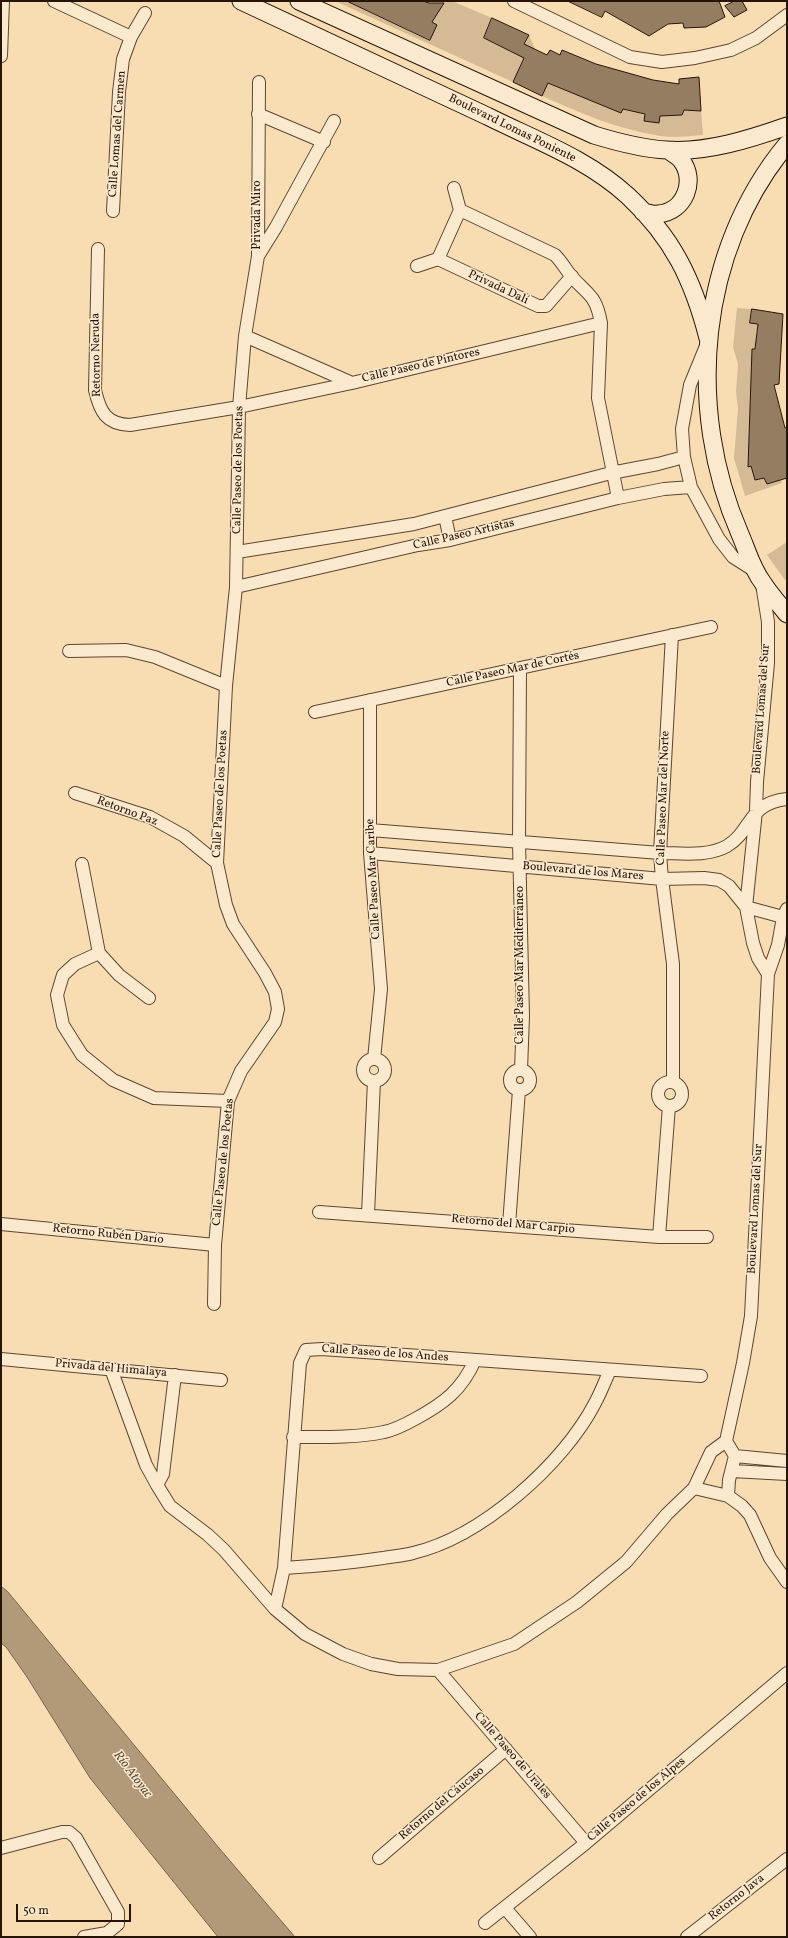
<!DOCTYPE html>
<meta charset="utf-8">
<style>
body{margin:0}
#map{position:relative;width:788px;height:1938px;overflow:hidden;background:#f8ddb2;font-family:Vollkorn,serif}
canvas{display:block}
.frame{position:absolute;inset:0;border:2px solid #271409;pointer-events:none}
.scale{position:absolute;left:16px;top:1904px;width:115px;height:18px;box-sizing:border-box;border:2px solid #271409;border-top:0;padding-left:5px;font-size:12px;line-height:14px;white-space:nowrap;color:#271409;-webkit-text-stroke:3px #fae9cd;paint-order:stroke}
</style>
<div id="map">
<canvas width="788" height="1938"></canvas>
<div class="frame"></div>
<div class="scale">50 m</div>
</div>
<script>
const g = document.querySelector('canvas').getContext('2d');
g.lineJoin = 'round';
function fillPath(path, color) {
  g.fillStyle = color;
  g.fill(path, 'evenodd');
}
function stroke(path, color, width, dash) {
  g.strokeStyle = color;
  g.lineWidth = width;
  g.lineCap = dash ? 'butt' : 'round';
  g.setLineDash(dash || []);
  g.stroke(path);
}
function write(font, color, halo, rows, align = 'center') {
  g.font = font + ' Vollkorn,serif';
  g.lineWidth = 3;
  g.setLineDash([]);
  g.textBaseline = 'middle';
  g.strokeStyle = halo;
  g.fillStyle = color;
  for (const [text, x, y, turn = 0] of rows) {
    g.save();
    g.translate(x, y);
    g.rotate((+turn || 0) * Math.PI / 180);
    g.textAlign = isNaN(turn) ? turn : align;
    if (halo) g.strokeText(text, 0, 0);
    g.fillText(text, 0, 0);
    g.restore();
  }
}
const green = new Path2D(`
 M335,1H365L361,8L429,40L437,25L432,22L442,6L438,3L452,1L492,18L484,38L519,55L529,35L535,49L529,61L523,59L513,82Z
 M548,83L621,113L623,109L645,114L644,121L659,123L660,116L682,115L684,110L701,111L703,135C690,136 674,138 661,136C619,130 580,113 542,96Z
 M737,308L752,309L751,323L758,324L756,336L759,349H752L748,467L751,466L755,480L764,478L767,484L773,482L779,475L782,483L745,496L734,458L738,409L736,392L738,364L733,347Z
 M787,542V579L785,580L767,555Z`);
const water = new Path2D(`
 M1,1586L8,1592L219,1848L295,1937H218L90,1778L27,1677L6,1647L1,1643Z`);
const building = new Path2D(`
 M347,1H423L429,3H444L432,22L437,25L430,40Z
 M568,1H719L725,17L706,27L684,28L683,23L668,24L649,36L605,11L602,17Z
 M735,1H742L747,10L734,17L725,6Z
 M492,18L529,35L524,44L547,55L550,50L560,55L562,50L596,64L653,80L679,84V79L699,77L701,111L684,110L682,115L660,116L659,123L644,121L645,114L623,109L621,113L548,83L542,96L513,82L524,58L484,38Z
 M752,309L783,314L779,384L774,385L785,428L787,427V478L767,484L764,478L755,480L751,466L748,467L752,349H755L758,324L750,323Z`);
const street = new Path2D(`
 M54,1L131,37
 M514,1L630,57L662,62L695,58L731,50L756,38L787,15
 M1,56L3,1
 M258,114L324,142
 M460,210L555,255C562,262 566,270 572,277C589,296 596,295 601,323L598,398L618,498
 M113,211L119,92L123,59L131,37L145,13
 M98,249L95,390C100,412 106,424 130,425L239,407L352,383L601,323
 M258,256L276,227L334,121
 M438,259L460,210L454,188
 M417,266L438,259L538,306H546L572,276
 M245,336L352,383
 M706,346L690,385L682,429L684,457L691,487L719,539L733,557L755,571
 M445,516L450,540
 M237,552L414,524L611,473L658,464L684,457
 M762,584L768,622V663L757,782L756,811L746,907L753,943L758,958L768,974
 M236,587L418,545L450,540L618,498L664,489L691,487
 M672,635L660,853L662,879L673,964V1081
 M69,651L126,650L155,657L226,686
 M520,669L519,842L523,1016L521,1070
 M370,700V853L381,989L374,1059
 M315,712L711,627
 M75,793L150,817L184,836L217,863
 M370,830L660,853C680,853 708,857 727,846C752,831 748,803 787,799
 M370,853L662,879L704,878L719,880L729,886L746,907L783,917
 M82,864L99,953L119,975L149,998
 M99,953L75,964L63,975L57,995L63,1025L82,1055L113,1080L154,1098L228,1101
 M363 1070a11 11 0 1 1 22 0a11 11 0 1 1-22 0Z
 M510 1080a10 10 0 1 1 20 0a10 10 0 1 1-20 0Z
 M658 1094a12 12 0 1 1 24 0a12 12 0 1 1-24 0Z
 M319,1212L659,1237H707
 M368,1214L374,1081
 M1,1224L215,1245
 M509,1225L519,1090
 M659,1237L669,1106
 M214,1304L215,1245L228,1101L241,1071L275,1022L278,1009L275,992L265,973L233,924L226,905L217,863L226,686L236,587L239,407L245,336L258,256L259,82
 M1,1359L221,1380
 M111,1369L146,1465L157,1485L170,1506L208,1535L224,1550L275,1609L305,1634L343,1654L371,1664L398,1669L438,1670L514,1644L577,1602L626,1562L667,1514L694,1488L711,1452L726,1441
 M293,1437C323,1437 355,1438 384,1432C395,1430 406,1424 415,1419C443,1404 462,1390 475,1360
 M726,1441L743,1363L751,1316L768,974L778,945L783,917L787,909
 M726,1441L735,1456L729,1480L728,1496
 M735,1456L787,1461
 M732,1471L787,1474
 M157,1485L163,1474L175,1375
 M694,1488L728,1496L742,1506L750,1515L770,1558L787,1582
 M284,1568C317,1566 350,1563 383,1558C393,1556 403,1556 413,1553C481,1537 563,1465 595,1403C601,1392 605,1381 610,1370
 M275,1609L284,1568L300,1363L306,1350L322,1349L701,1376
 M438,1670L586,1843
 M1,1848L62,1832H69L76,1838L118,1912V1924L107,1933L84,1937
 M379,1858L506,1749
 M505,1908L530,1937
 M485,1923L586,1843L787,1673
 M687,1937L787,1859`);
const secondary = new Path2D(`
 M241,1C323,39 405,77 487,116C535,140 588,159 628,196C673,238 693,280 708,338
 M299,1L594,135C617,142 643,149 667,150C706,153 750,139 787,126
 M787,144C698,251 685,409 740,534C747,550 752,569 763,583C770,594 779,604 787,614
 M643,212C648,213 654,215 658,214C685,212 697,180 681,160C678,156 672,153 668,150`);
const streetNames = [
 ["Boulevard Lomas Poniente",512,129,26],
 ["Calle Lomas del Carmen",118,134,-86],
 ["Privada Miro",258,215,-90],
 ["Privada Dalí",498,288,25],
 ["Retorno Neruda",97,355,-91],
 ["Calle Paseo de Pintores",421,366,-13],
 ["Calle Paseo de los Poetas",239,470,-89],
 ["Calle Paseo Artistas",464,535,-13],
 ["Calle Paseo Mar de Cortés",513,670,-12],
 ["Boulevard Lomas del Sur",762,709,-86],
 ["Calle Paseo de los Poetas",221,794,-87],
 ["Calle Paseo Mar del Norte",664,798,-88],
 ["Retorno Paz",127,812,20],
 ["Boulevard de los Mares",583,872,5],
 ["Calle Paseo Mar Caribe",374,879,-93],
 ["Calle Paseo Mar Mediterráneo",521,965,-90],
 ["Calle Paseo de los Poetas",224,1162,-84],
 ["Boulevard Lomas del Sur",756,1209,-87],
 ["Retorno del Mar Carpio",513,1225,5],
 ["Retorno Rubén Darío",108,1235,6],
 ["Calle Paseo de los Andes",385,1354,4],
 ["Privada del Himalaya",111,1369,5],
 ["Calle Paseo de Urales",512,1756,49],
 ["Calle Paseo de los Alpes",637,1800,-40],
 ["Retorno del Cáucaso",442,1804,-40],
 ["Retorno Java",737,1898,-38]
];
const waterNames = [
 ["Río Atoyac",132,1775,53]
];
fillPath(green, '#d4bb95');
fillPath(water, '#b19979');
stroke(water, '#7a644c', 1);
fillPath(building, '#947d61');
stroke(building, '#271409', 1);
stroke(street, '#5b4633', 14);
stroke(secondary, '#271409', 19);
stroke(street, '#fae9cd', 12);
stroke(secondary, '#fae9cd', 17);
write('12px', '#271409', '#fae9cd', streetNames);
write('italic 13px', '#5e4936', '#fae9cd', waterNames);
</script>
